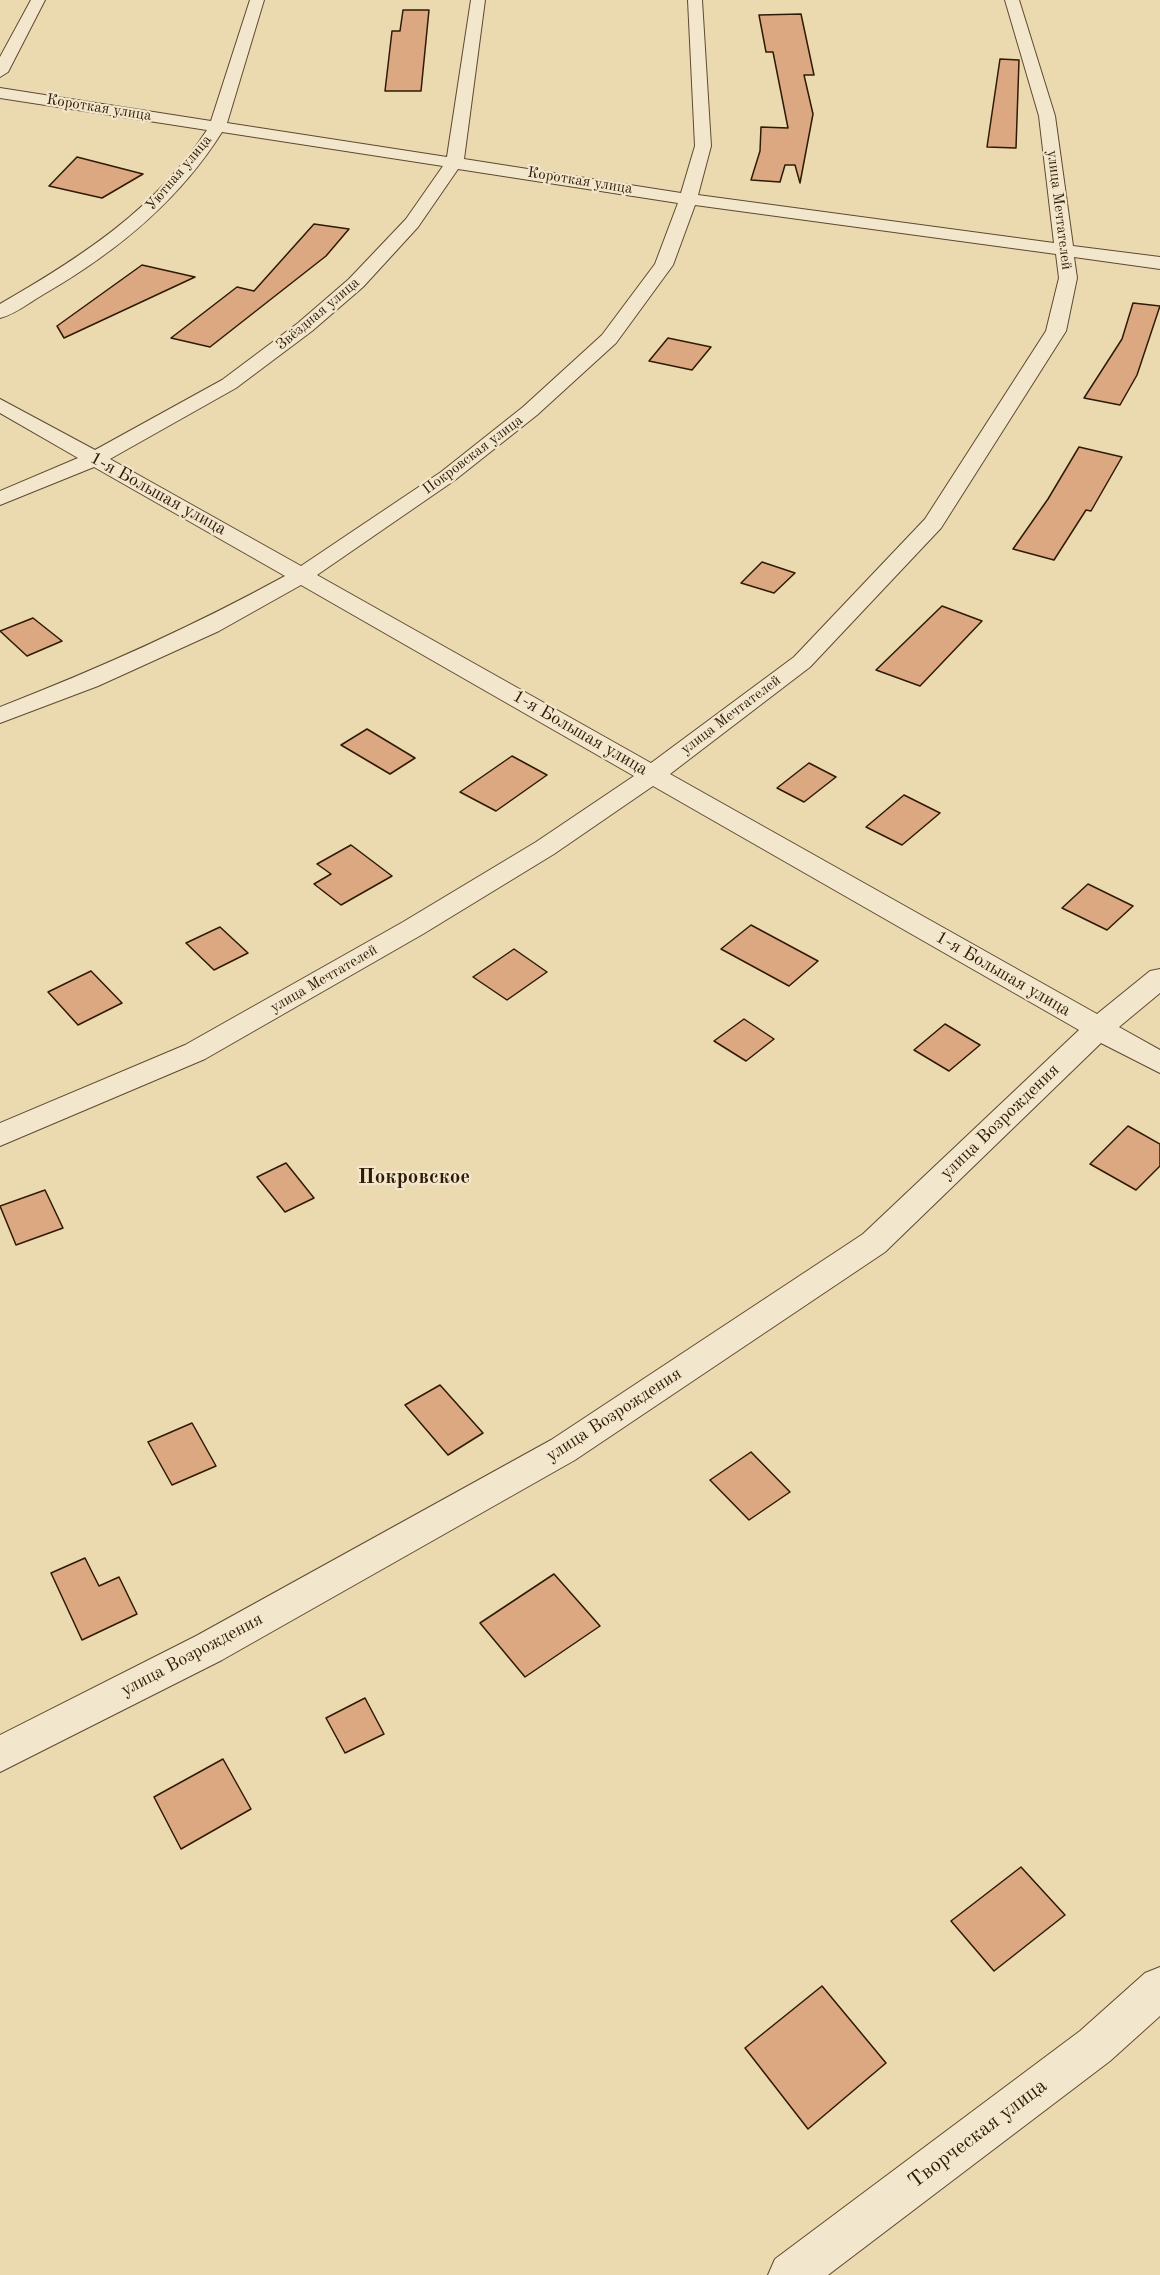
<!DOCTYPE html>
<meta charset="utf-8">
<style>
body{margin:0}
canvas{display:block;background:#ebd9b0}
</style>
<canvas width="1160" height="2275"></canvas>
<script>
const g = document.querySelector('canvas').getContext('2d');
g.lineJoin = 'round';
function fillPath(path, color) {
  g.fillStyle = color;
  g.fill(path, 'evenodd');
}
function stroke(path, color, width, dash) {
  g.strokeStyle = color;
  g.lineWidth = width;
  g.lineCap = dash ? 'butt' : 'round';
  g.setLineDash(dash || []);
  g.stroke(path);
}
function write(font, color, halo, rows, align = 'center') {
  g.font = font + ' "Old Standard TT",serif';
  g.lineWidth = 4.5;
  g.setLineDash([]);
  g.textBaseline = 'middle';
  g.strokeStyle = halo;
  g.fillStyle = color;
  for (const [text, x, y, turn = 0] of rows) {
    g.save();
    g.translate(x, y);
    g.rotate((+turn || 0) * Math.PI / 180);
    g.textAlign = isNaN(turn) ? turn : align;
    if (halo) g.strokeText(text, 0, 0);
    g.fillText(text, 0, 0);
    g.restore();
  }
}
const building = new Path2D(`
 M403,10H429L421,91H385L392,31H400Z
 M801,14L814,75H804L813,114L800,183L795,165H785L780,182L751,180L760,151L761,127L788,128L773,52H766L759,15Z
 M1000,59L1019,60L1016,148L987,147Z
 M77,157L143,174L102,198L49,186Z
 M314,224L349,229L326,256L210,347L171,338L237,287L254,291Z
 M142,265L195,277L64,338L57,326Z
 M1133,303L1160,306L1137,375L1120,405L1084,398L1122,339Z
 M668,338L711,347L692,370L649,361Z
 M1079,447L1122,457L1091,511L1086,510L1054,560L1013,549L1048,499Z
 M762,562L795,573L774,593L741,583Z
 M942,606L982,621L920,686L876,670Z
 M33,618L62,641L27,656L0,631Z
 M367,729L415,758L390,774L341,745Z
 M512,756L547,775L496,811L460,792Z
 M809,763L836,777L804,802L777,788Z
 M904,795L940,813L902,845L866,827Z
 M351,845L392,876L341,905L314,884L331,874L317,864Z
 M1088,884L1133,906L1107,930L1062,908Z
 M751,925L818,961L789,986L721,949Z
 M220,927L248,953L214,970L186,943Z
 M514,949L547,972L507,1000L473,977Z
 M91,971L122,1003L78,1025L48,992Z
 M744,1019L774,1039L746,1061L714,1041Z
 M945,1024L980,1045L949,1071L914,1050Z
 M1128,1126L1160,1144V1166L1136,1190L1090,1164Z
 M286,1163L314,1198L285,1212L257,1177Z
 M45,1190L63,1228L16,1245L0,1206Z
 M440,1385L483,1433L448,1455L405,1405Z
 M192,1423L216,1466L172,1485L148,1442Z
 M751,1452L790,1492L749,1520L710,1480Z
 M85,1558L99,1586L119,1577L137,1614L82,1640L51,1573Z
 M554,1574L600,1626L525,1677L480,1623Z
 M365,1698L384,1734L345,1753L326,1718Z
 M223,1759L251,1809L181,1849L154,1797Z
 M1021,1867L1065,1915L994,1971L951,1921Z
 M822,1986L886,2063L808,2129L745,2048Z`);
const minor = new Path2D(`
 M31,0H45L8,72L0,77V57Z
 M250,0H264L227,123L447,157L471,0H485L464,159L681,193L695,146L688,0H702L711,146L698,195L1054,243L1039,116L1005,0H1019L1055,116L1073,246L1160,257V269L1074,257L1077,278L1066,331L941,528L810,667L670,774L1097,1014L1150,971L1160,969V993L1119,1027L1160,1050V1073L1101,1043L885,1252L575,1460L222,1660L0,1772V1735L196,1636L551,1440L863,1234L1079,1030L653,786L554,854L423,934L205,1059L0,1146V1123L185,1045L403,922L536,842L634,776L301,585L219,631L98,686L0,723V707C98,669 192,627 285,576L94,467L0,505V491L78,458L0,413V399L95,450L222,380L298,323L349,279L406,219L443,166L222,132C178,202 115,253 44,294C30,302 16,314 0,318V304C80,258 156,209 207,130L0,98V88L211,121ZM458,169L678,203L655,264L602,335L523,407L441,472L301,566L110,459L236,388L312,331L363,287L418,227ZM695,205L1056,254L1059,278L1046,331L925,519L794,657L651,763L317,575L455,480L537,415L616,343L673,265Z
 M1160,1967V2016L1110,2061L828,2275H768L775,2259L1080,2031L1145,1973Z`);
const farStreetnames = [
 ["Короткая улица",99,108,9],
 ["Уютная улица",179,173,-50],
 ["Короткая улица",580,181,9],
 ["улица Мечтателей",1059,210,83],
 ["Звёздная улица",318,314,-40],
 ["Покровская улица",473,455,-37],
 ["улица Мечтателей",731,715,-37],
 ["улица Мечтателей",324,979,-30]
];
const streetNames = [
 ["1-я Большая улица",158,494,29],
 ["1-я Большая улица",580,733,30],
 ["1-я Большая улица",1003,974,30],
 ["улица Возрождения",1000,1122,-44],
 ["улица Возрождения",614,1415,-33],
 ["улица Возрождения",192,1655,-28]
];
const quarterNames = [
 ["Покровское",414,1177]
];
const nearStreetnames = [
 ["Творческая улица",978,2134,-37]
];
fillPath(building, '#dca882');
stroke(building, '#2f1a05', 1.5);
stroke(minor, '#5e4a30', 2);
fillPath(minor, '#f2e6cc');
write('15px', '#2f1a05', '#f2e6cc', farStreetnames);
write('18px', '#2f1a05', '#f2e6cc', streetNames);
write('bold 21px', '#2f1a05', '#f2e6cc', quarterNames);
write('21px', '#2f1a05', '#f2e6cc', nearStreetnames);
</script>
